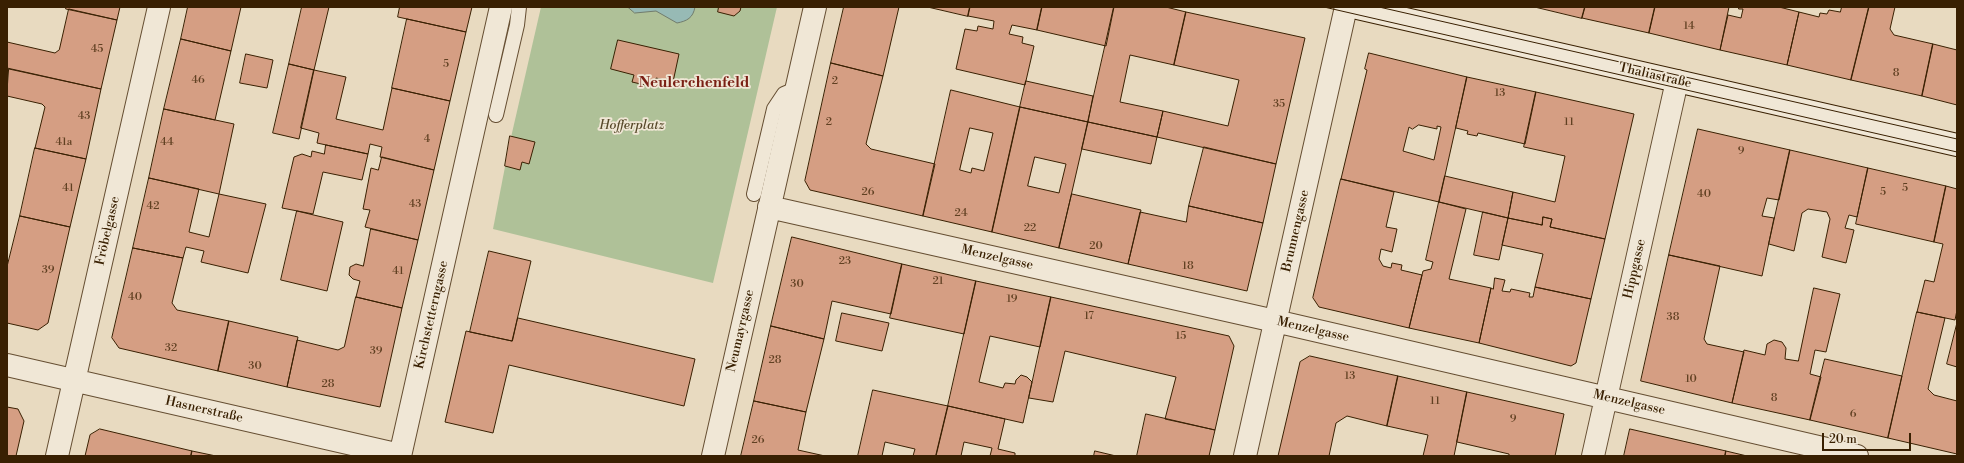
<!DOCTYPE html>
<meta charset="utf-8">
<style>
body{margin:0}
#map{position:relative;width:1964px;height:463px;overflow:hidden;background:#e8dac0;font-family:"Libre Bodoni",serif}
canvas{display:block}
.frame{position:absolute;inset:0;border:8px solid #392002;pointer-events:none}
.scale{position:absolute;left:1822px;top:433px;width:89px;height:18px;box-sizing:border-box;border:2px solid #392002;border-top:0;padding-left:5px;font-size:12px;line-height:14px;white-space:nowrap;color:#392002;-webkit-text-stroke:3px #f0e7d6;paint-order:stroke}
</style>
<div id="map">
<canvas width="1964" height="463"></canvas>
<div class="frame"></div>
<div class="scale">20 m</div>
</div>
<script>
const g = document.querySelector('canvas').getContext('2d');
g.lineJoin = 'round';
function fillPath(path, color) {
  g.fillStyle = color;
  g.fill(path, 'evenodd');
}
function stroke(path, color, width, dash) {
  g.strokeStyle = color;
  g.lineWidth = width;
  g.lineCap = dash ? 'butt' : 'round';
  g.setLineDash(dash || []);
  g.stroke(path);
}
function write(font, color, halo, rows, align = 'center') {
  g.font = font + ' "Libre Bodoni",serif';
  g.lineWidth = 3.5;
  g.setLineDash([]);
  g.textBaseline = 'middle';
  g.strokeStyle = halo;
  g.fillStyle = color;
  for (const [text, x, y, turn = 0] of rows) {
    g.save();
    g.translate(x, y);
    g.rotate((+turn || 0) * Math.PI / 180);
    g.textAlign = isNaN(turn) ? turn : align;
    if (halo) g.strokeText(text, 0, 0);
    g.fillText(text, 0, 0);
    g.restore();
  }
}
const green = new Path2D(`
 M541,7H777L713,283L493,229L509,146Z`);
const water = new Path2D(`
 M628,7H695C693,18 687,21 677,23L656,11L635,13Z`);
const building = new Path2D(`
 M66,7H120L117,20L66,9Z
 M188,7H241L231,51L181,39Z
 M302,7H329L314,70L289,64Z
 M400,7H472L466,32L398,17Z
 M719,7H741L740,11L734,16L718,12Z
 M844,7H899L883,76L831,63Z
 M928,7H970L968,16Z
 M970,7H1042L1037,30L1012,25L1009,34L1023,37L1022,43L1034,46L1025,85L956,69L965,29L977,31L978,26L993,29L994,21L968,16Z
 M1042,7H1114L1106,46L1037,30Z
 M1114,7H1166L1186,12L1174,65L1130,55L1120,102L1163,111L1157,137L1088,122Z
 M1535,7H1585L1582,18Z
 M1585,7H1655L1649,33L1582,18Z
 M1655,7H1729L1720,50L1649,33Z
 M1739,7H1779L1799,12L1787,65L1720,50L1728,15L1741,18L1743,9H1739Z
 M1842,7H1869L1851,80L1787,65L1799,12L1819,17L1820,13L1827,14L1829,10L1840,12Z
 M1869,7H1895L1890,29L1894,35L1933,44L1922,96L1851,80Z
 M69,9L117,20L101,89L7,68V42L55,53L59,50Z
 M1186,12L1305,38L1276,164L1157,137L1163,111L1228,126L1239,80L1174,65Z
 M407,19L466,32L450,101L392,88Z
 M181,39L231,51L215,120L164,109Z
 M618,40L679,54L673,82L656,78L654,87L632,82L634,75L611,69Z
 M1933,44L1957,50V105L1922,96Z
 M1369,53L1467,77L1439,202L1341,179L1367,70L1365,69ZM1419,125L1437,129V126L1441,127L1434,160L1403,151L1409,127L1412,129Z
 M246,54L273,60L267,88L240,83Z
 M831,63L883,76L866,144L871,149L935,164L923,216L810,190L805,181Z
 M289,64L314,70L299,139L273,133Z
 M9,69L101,89L86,159L35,148L45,107L42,104L7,96Z
 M314,70L346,77L336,119L383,130L392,88L450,101L434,170L380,157L382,147L370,144L368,154L317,143L319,133L301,128Z
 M1467,77L1536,92L1525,144L1478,133L1477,136L1467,134L1468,131L1456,128Z
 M1026,81L1093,96L1088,122L1020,107Z
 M951,90L1020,107L992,232L923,216ZM970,128L993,133L984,171L972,168L971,173L960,170Z
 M1536,92L1634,114L1605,239L1550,227L1552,219L1543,217L1542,225L1508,218L1513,192L1555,202L1565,156L1524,147Z
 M1020,107L1088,122L1059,248L992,232ZM1035,157L1066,164L1059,193L1028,186Z
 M164,109L234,124L219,194L149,178Z
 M1088,122L1157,137L1151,164L1082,149Z
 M1698,129L1790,150L1779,200L1767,198L1762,216L1774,218L1762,276L1669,255Z
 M510,136L535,142L529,164L522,162L520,170L505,166Z
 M326,145L368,154L362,180L323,172L313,214L282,208L294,157L302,154L311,157L312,151L324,154Z
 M1204,147L1276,164L1263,223L1189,206Z
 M35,148L86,159L70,227L20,216Z
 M1790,150L1868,168L1857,217L1849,215L1845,228L1854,230L1846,263L1822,257L1830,219L1827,212L1808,209L1802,213L1794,251L1769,244Z
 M382,157L434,170L418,240L365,227L370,210L363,209L371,168L378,170Z
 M1868,168L1946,186L1934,242L1856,224Z
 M1445,176L1513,192L1508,218L1439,202Z
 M149,178L199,189L189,232L209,237L219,194L266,204L248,273L201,262L204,251L186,247L183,258L133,248Z
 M1341,179L1394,192L1386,227L1397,229L1392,252L1381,249L1379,259L1383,266L1391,268L1392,263L1402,265L1401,270L1422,275L1409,328L1319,307L1313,298Z
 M1946,186L1957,189V310L1955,320L1917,312L1925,280L1934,282L1943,244L1934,242Z
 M1072,194L1141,210L1128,264L1059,248Z
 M1439,202L1466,209L1449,279L1491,288L1479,343L1409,328L1423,271L1431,269L1433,262L1426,260Z
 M1189,206L1263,223L1247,291L1128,264L1140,212L1186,222Z
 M297,211L343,222L327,291L281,280Z
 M1483,212L1508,218L1499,260L1474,255Z
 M20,216L70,227L48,323L38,330L7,323V267Z
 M1543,217L1552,219L1550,227L1605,239L1591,299L1535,287L1543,254L1502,245L1508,218L1542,225Z
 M371,229L418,240L402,308L356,297L360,281L353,279L349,275L350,267L356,264L363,266Z
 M792,237L902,264L891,314L832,301L824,339L771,326Z
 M133,248L183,258L172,303L177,310L229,321L218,371L119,348L112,338Z
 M489,251L531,261L512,341L470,332Z
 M1669,255L1720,266L1704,339L1707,344L1744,352L1732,403L1641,381Z
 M902,264L976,281L964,334L890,318Z
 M1495,278L1505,280L1502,291L1510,292L1511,289L1530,293L1529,297H1533L1535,287L1591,299L1576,363L1571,366L1479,343L1491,288L1493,289Z
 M976,281L1051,297L1040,347L990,336L979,382L1003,388L1005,383L1015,384L1016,380L1021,375L1027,377L1032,382L1023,423L948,406Z
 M1814,288L1840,294L1826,352L1815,350L1810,374L1821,377L1810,420L1732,403L1744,350L1765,355L1767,344L1774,340L1782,342L1786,348L1785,359L1798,361Z
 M356,297L402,308L380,407L287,387L297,340L338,350L344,347Z
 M1051,297L1229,336L1234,346L1215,430L1165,419L1176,377L1065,351L1053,402L1029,398Z
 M1917,312L1945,318L1928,389L1934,395L1957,401V454L1888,438Z
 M842,313L889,323L882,351L836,341Z
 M518,318L695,359L684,406L509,365L493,433L445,422L466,331L512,341Z
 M229,321L298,337L287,387L218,371Z
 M1957,323V367L1947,364Z
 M771,326L824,339L806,412L754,401Z
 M1310,356L1398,376L1387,426L1347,416L1336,423L1329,456H1278L1300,362Z
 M1825,359L1902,376L1888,438L1810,420Z
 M1398,376L1467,392L1454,456H1423L1428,435L1387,426Z
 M873,390L948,406L936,456H913L915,449L885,442L882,456H858Z
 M1467,392L1564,414L1555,456H1509V454L1457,442Z
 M754,401L806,412L798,450L825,456H741Z
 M948,406L1005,419L998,449L1015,453V456H990L992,448L964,442L961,456H936Z
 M7,407L18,409L24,421L16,456H7Z
 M1146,414L1215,430L1209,456H1137Z
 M100,429L192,451L191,456H85L90,435Z
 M1630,429L1726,451L1725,456H1624Z
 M192,451L216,456H191Z
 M1095,451L1116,456H1094Z
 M1726,451L1747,456H1725Z`);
const lane = new Path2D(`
 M496,115L517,25L519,7
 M754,194L774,109L784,94L796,89`);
const street = new Path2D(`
 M769,207L1275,321L1857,456
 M7,365L400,455
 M57,456L159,7
 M400,456L501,7
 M713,456L815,7
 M1245,456L1346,7
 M1593,456L1677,81`);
const secondary = new Path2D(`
 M1353,7L1957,145`);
const tram = new Path2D(`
 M1324,7L1957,152
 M1379,7L1957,139`);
const numberNames = [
 ["14",1689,26],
 ["45",97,49],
 ["5",446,64],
 ["8",1896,73],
 ["46",198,80],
 ["2",835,81],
 ["13",1500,93],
 ["35",1279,104],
 ["43",84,116],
 ["2",829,122],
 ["11",1569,122],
 ["4",427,139],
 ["41a",64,142],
 ["44",167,142],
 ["9",1741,151],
 ["41",68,188],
 ["5",1905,188],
 ["26",868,192],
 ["5",1883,192],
 ["40",1704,194],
 ["43",415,204],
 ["42",153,206],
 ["24",961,213],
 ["22",1030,228],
 ["20",1096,246],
 ["23",845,261],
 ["18",1188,266],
 ["39",48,270],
 ["41",398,271],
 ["21",938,281],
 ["30",797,284],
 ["40",135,297],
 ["19",1012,299],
 ["17",1089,316],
 ["38",1673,317],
 ["15",1181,336],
 ["32",171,348],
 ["39",376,351],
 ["28",775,360],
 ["30",255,366],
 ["13",1350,376],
 ["10",1691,379],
 ["28",328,384],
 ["8",1774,398],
 ["11",1435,401],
 ["6",1853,414],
 ["9",1513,419],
 ["26",758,440]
];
const streetNames = [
 ["Thaliastraße",1655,76,13],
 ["Fröbelgasse",108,231,-77],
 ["Brunnengasse",1296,231,-77],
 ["Menzelgasse",997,258,13],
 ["Hippgasse",1635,269,-77],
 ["Kirchstetterngasse",432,315,-77],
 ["Menzelgasse",1313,330,13],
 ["Neumayrgasse",741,331,-77],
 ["Menzelgasse",1629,403,13],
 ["Hasnerstraße",204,410,13]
];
const parkNames = [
 ["Hofferplatz",632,126]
];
const quarterNames = [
 ["Neulerchenfeld",694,83]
];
fillPath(green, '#afc198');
fillPath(water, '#97bab5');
stroke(water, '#717c6d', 1);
fillPath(building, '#d59e83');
stroke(building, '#392002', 1);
stroke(lane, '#654e32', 16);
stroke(street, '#654e32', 24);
stroke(secondary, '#392002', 24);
stroke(lane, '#f0e7d6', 14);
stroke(street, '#f0e7d6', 22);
stroke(secondary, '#f0e7d6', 22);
stroke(tram, '#392002', 1);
write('11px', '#604022', null, numberNames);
write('13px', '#392002', '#f0e7d6', streetNames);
write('italic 13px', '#564828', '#f0e7d6', parkNames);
write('bold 15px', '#7a1f14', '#f0e7d6', quarterNames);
</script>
